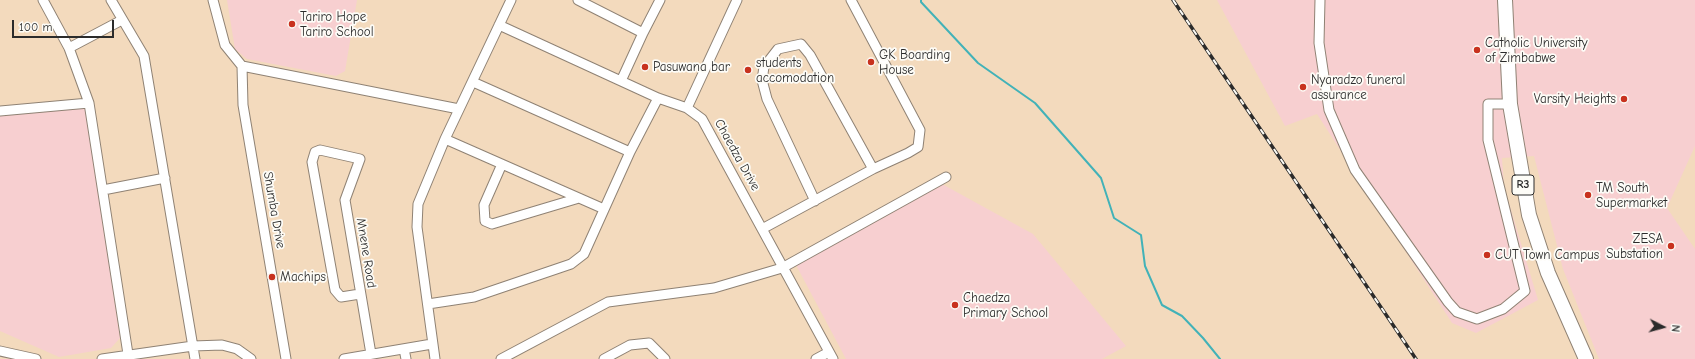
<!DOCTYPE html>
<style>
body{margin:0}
#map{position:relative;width:1695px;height:359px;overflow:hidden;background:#f3dabd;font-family:"Comic Neue",sans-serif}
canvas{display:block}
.north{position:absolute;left:1643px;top:307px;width:40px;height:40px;-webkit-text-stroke:3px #fdfcf7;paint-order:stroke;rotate:96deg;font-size:11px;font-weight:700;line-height:16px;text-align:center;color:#2b2b2b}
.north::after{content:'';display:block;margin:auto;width:14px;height:18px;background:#2b2b2b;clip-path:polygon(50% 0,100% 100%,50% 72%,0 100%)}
.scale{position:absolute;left:12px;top:20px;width:102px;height:18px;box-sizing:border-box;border:2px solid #2b2b2b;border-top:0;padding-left:5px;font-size:12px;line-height:14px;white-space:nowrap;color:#2b2b2b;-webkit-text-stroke:3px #fdfcf7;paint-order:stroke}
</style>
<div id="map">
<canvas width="1695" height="359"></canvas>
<div class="north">N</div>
<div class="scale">100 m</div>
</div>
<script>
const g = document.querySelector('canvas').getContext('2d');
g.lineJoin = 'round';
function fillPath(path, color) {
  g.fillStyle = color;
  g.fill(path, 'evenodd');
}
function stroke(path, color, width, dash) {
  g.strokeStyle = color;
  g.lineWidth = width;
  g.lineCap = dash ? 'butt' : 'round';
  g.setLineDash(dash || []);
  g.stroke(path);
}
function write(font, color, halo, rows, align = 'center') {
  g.font = font + ' "Comic Neue",sans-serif';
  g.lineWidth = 3.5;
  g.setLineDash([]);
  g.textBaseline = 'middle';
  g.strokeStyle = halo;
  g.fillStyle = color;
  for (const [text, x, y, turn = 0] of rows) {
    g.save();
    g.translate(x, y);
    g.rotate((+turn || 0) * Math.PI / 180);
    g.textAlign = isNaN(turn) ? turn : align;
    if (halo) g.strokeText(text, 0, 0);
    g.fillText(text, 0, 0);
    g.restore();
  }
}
const built = new Path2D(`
 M227,0H357L345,71L336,76L247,59L235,49Z
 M1217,0H1695V146L1667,208L1695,249V359H1599L1563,269L1534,156L1502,158L1504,187L1538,300L1476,333L1452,323L1317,114L1285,126Z
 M86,105L120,338L111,348L59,357L0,331V116Z
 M942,184L1033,234L1126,346L1102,359H846L796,265Z`);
const stream = new Path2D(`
 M921,0V2L978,63L1035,103L1101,178L1114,218L1141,235L1145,266L1162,305L1182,316L1203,338L1220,359`);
const minor = new Path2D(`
 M43,0L69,48L89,103L128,354
 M111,0L144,56L195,359
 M213,0L225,45L242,66L459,109
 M578,0L643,33
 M1320,0L1319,43L1329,110L1355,170L1448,302L1457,312L1477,319L1503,309L1525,291L1488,140V104H1510
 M499,25L658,98L687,108L702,119L833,359
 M69,48L122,20
 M242,66L243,105L286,359
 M621,81L643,33L660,0
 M473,82L630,152
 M687,108L737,0
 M0,111L89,103
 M445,139L604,209
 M502,164L484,205L485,221L492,224L579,198
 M103,190L165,178
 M815,201L767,99L762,80L764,67L778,49L801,44L810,55L873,169
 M762,229L873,169L908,153L918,147L920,130L851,0
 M360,294L341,297L335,290L312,162L315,152L320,150L360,159L345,200L371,354
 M428,304L474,297L571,264L584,254L630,152L658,98
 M404,349L406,359
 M0,351L36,359
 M102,359L193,346L222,345L237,349L251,359
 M344,359L432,344
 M435,359L417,227L418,204L445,139L511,0
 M501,359L608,302L714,288L782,268L946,177
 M604,359L630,345L649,343L665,359
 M816,359L829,352`);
const highway = new Path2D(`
 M1505,0L1510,104L1529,215L1548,273L1586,359`);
const rail = new Path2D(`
 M1173,0L1416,359`);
const markers = [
 [292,24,4,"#c8321e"],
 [1477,50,4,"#c8321e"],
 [871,62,4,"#c8321e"],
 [645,67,4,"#c8321e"],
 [748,70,4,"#c8321e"],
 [1303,87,4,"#c8321e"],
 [1624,99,4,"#c8321e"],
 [1588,195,4,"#c8321e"],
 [1671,246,4,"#c8321e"],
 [1487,255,4,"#c8321e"],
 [272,277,4,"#c8321e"],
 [955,305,4,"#c8321e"]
];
const shields = [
 [1523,185,22]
];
const shieldNames = [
 ["R3",1523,185]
];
const poiNames = [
 ["Tariro Hope",300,17],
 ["Tariro School",300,32],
 ["Catholic University",1485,43],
 ["of Zimbabwe",1485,58],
 ["GK Boarding",879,55],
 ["House",879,70],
 ["students",756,63],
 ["accomodation",756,78],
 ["Pasuwana bar",653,67],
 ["Nyaradzo funeral",1311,80],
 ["assurance",1311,95],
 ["Varsity Heights",1616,99,"right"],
 ["TM South",1596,188],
 ["Supermarket",1596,203],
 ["ZESA",1663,239,"right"],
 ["Substation",1663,254,"right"],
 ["CUT Town Campus",1495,255],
 ["Machips",280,277],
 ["Chaedza",963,298],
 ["Primary School",963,313]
];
const streetNames = [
 ["Chaedza Drive",737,155,61],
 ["Shumba Drive",274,210,80],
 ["Mnene Road",366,253,81]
];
fillPath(built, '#f7cfd0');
stroke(stream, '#42b2b8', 2);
stroke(minor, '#8f8274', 11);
stroke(highway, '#8f8274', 16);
stroke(minor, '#fff', 9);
stroke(highway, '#fff', 14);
stroke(rail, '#2b2b2b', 3.5);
stroke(rail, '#fdfcf7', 2, [6]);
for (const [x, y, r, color] of markers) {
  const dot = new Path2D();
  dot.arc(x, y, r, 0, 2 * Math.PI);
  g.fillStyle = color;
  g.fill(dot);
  stroke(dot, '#fdfcf7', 1.5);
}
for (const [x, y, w] of shields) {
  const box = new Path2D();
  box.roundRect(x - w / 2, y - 10, w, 20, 3);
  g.fillStyle = '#fdfcf7';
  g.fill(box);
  stroke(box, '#2b2b2b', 1);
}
write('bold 12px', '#2b2b2b', null, shieldNames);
write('13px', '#2b2b2b', '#fdfcf7', poiNames, 'left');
write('13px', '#2b2b2b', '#fdfcf7', streetNames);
</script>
